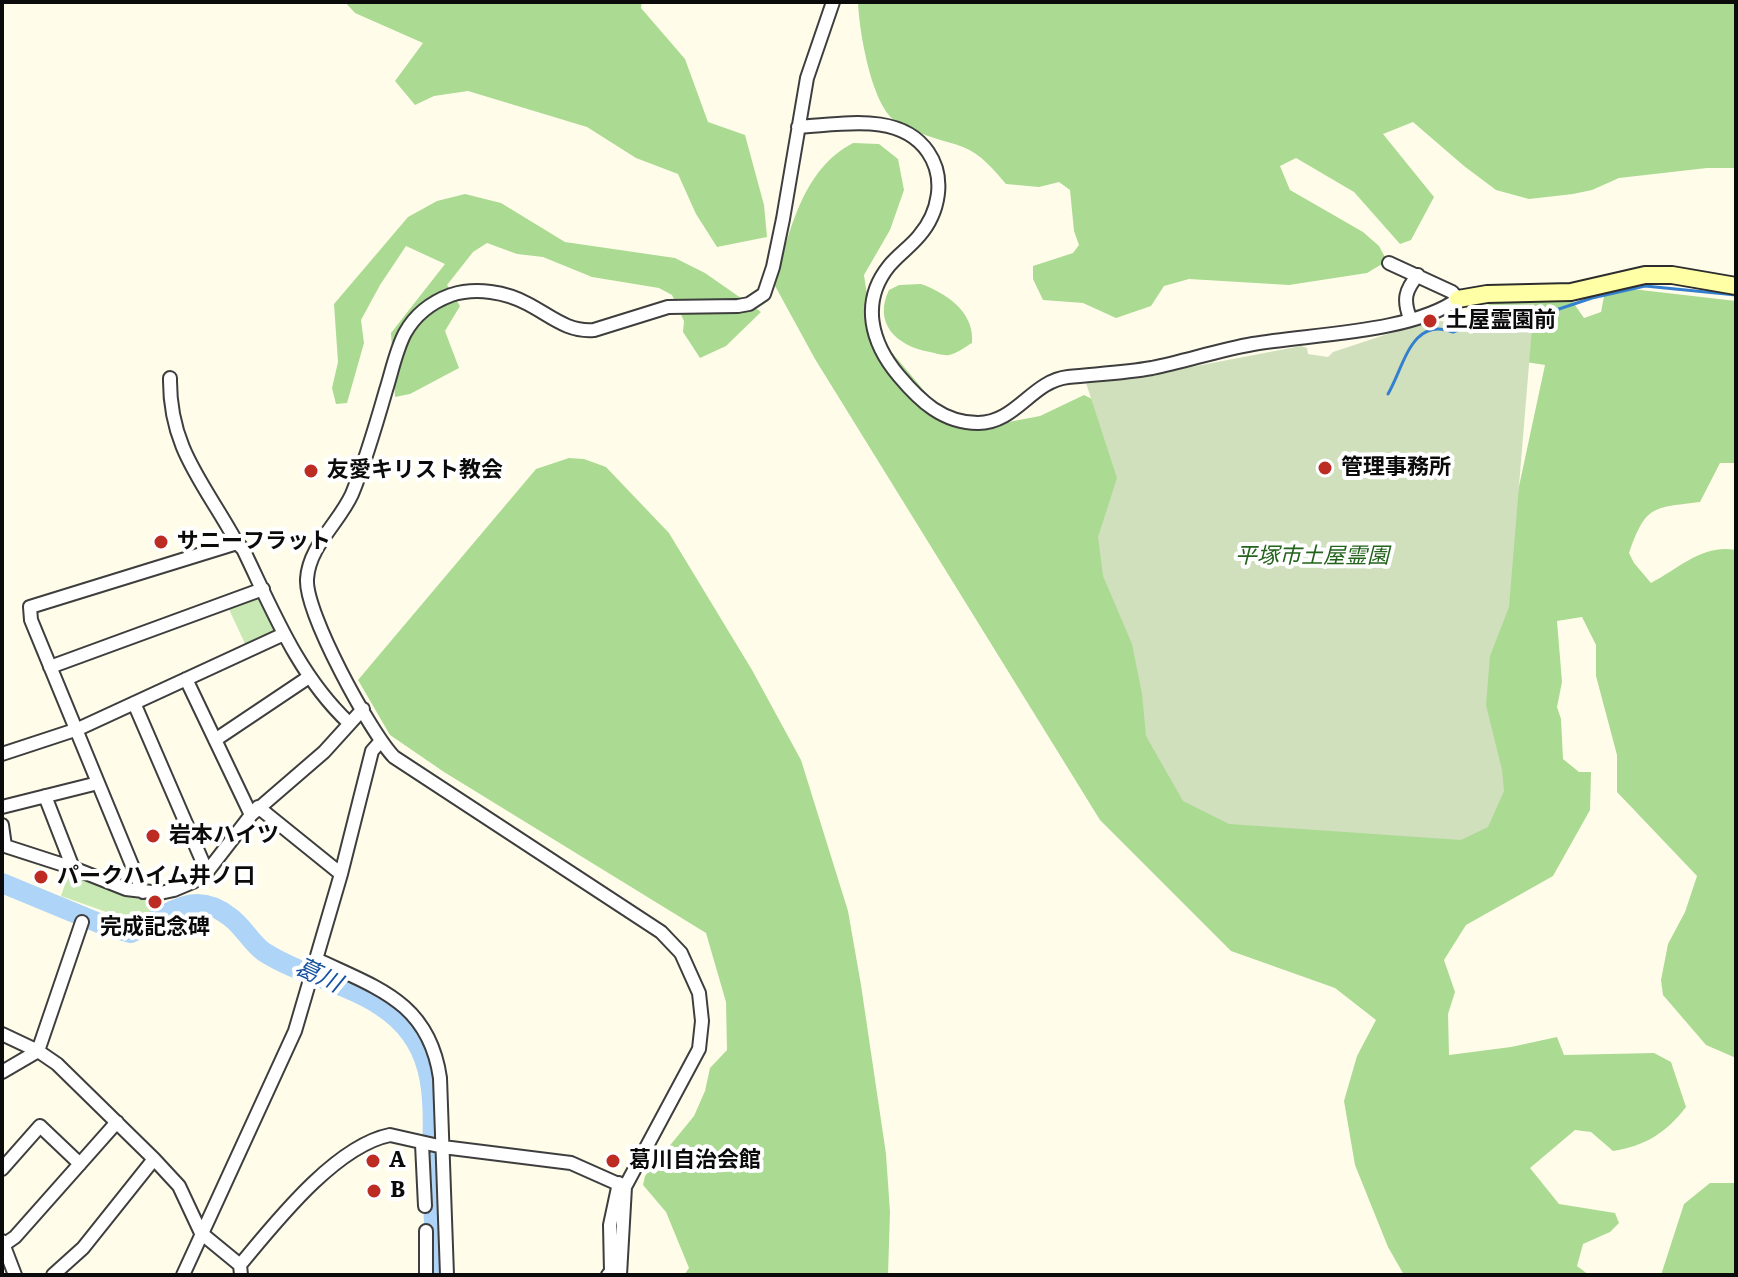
<!DOCTYPE html>
<meta charset="utf-8">
<style>
body{margin:0}
#map{position:relative;width:1738px;height:1277px;overflow:hidden;background:#fffdea;font-family:Literata,serif}
canvas{display:block}
.frame{position:absolute;inset:0;border:4px solid #0b0b0b;pointer-events:none}
</style>
<div id="map">
<canvas width="1738" height="1277"></canvas>
<div class="frame"></div>
</div>
<script>
const g = document.querySelector('canvas').getContext('2d');
g.lineJoin = 'round';
function fillPath(path, color) {
  g.fillStyle = color;
  g.fill(path, 'evenodd');
}
function stroke(path, color, width, dash) {
  g.strokeStyle = color;
  g.lineWidth = width;
  g.lineCap = dash ? 'butt' : 'round';
  g.setLineDash(dash || []);
  g.stroke(path);
}
function write(font, color, halo, rows, align = 'center') {
  g.font = font + ' Literata,"Noto Sans JP",serif';
  g.lineWidth = 8;
  g.setLineDash([]);
  g.textBaseline = 'middle';
  g.strokeStyle = halo;
  g.fillStyle = color;
  for (const [text, x, y, turn = 0] of rows) {
    g.save();
    g.translate(x, y);
    g.rotate((+turn || 0) * Math.PI / 180);
    g.textAlign = isNaN(turn) ? turn : align;
    if (halo) g.strokeText(text, 0, 0);
    g.fillText(text, 0, 0);
    g.restore();
  }
}
const green = new Path2D(`
 M256,595L262,597L277,626L274,633L246,646L227,605Z
 M69,872L148,896L154,911L132,921L61,896Z`);
const forest = new Path2D(`
 M345,2H642L641,8L685,59L708,122L745,135L764,205L767,237L717,247L696,214L678,174L636,158L587,127L468,91L434,96L415,105L395,81L423,43L355,13Z
 M858,2H1736V168H1707L1619,178L1592,190L1573,194L1529,199L1496,190L1464,166L1413,122L1383,134L1434,197L1411,240L1400,244L1354,192L1296,158L1280,166L1290,190L1363,232L1379,246L1387,261L1367,273L1289,285L1189,279L1164,286L1151,306L1116,318L1083,303L1043,300L1033,279V266L1073,253L1079,245L1074,231L1070,190L1059,182L1039,187L1006,184C994,170 981,154 963,147C941,139 913,134 894,120C871,102 859,30 858,2Z
 M853,143L879,144L898,159L904,190L890,230L864,275L872,329L948,419L998,424L1040,416L1084,395L1098,402L1518,491L1545,365L1500,358L1379,353L1486,305L1565,291L1584,318L1601,312L1606,286L1736,301V463H1720L1700,502C1652,508 1646,505 1629,553L1634,563L1651,583C1680,568 1702,544 1736,550V1058L1706,1045L1663,995L1661,980L1668,944L1685,912L1697,876L1617,792V755L1596,676V645L1582,617L1557,621L1562,682L1557,707L1561,719L1563,759L1579,772H1591L1590,810L1553,876L1466,925L1444,960L1455,992L1448,1014L1449,1055L1511,1047L1557,1037L1564,1055L1654,1053L1671,1062L1686,1107C1666,1133 1645,1146 1613,1151L1591,1132L1575,1130L1530,1168L1559,1204L1615,1213L1619,1223L1610,1232L1583,1244L1577,1266L1589,1275H1404L1388,1247L1355,1165L1344,1101L1357,1056L1376,1020L1335,988L1231,951L1100,820L815,359L774,284C790,233 801,170 853,143Z
 M465,194L501,203L565,242L675,258L705,273L761,312L726,346L700,358L683,332L684,321L672,295L659,288L592,277L543,257L517,254L487,243L473,252L447,285L460,306L445,331L459,368L410,394L395,397L391,333L445,264L406,246L380,285L361,320L364,343L347,403L336,404L332,388L338,362L334,304L408,217L437,201Z
 M921,284C946,293 975,312 972,343C965,347 956,354 949,355C944,356 935,353 930,352C896,346 873,323 889,290L899,285Z
 M569,458L584,459L606,467L669,533L752,670L801,760L848,911L861,985L886,1154L890,1212L888,1275H684L689,1268L666,1212L643,1185L645,1176L694,1116L705,1091L710,1068L727,1050L726,1002L706,933L444,772L390,735L358,680L536,469Z
 M1710,1183H1736V1275H1661L1684,1204Z`);
const cemetery = new Path2D(`
 M1534,304L1509,607L1490,656L1486,705L1502,770L1504,791L1488,827L1461,840L1229,824L1183,801L1146,736L1142,694L1132,644L1103,576L1098,537L1117,478L1086,383L1165,372L1301,346L1307,348L1308,354L1328,357L1333,352L1433,319L1449,323L1484,310L1490,305Z`);
const stream = new Path2D(`
 M1388,394C1404,367 1411,316 1453,332L1476,323L1532,318L1592,298L1645,286L1736,295`);
const river = new Path2D(`
 M2,883L106,926L131,933C168,916 192,887 230,917C243,926 251,943 264,952C300,975 344,982 381,1006C440,1044 433,1103 432,1165C432,1202 435,1238 437,1275`);
const street = new Path2D(`
 M798,127C840,125 900,111 928,152C946,178 939,213 919,236C910,247 898,255 889,266C860,302 871,343 899,376C920,401 943,423 978,423C1016,423 1032,381 1068,377C1096,374 1124,373 1152,368C1186,361 1219,350 1253,344C1310,334 1412,333 1458,299L1452,292L1389,263
 M1410,318C1403,300 1405,290 1418,275
 M170,378C169,449 205,484 237,543L243,549C273,611 298,675 349,723
 M50,667L263,589
 M186,679L251,815
 M134,703L207,872
 M215,740L309,677
 M2,754L78,729L284,634
 M45,796L73,868
 M2,807L98,783
 M258,807L341,874
 M2,825L5,846
 M2,845L73,868L126,889L160,893L174,890L193,882L207,872L251,815L324,752L363,709
 M143,892L31,620L30,607L237,543
 M316,959C377,988 429,1002 440,1078L447,1275
 M2,1034L38,1051L57,1064L154,1159L179,1186L201,1233L240,1265L241,1275
 M2,1072L38,1051L82,922
 M422,1144L425,1206
 M2,1169L40,1126L80,1164
 M2,1241L15,1275
 M2,1246L15,1237L117,1122
 M240,1265C275,1223 335,1146 390,1135L443,1147L571,1163L625,1187
 M53,1275L83,1248L154,1159
 M183,1275L295,1031L341,874L372,751L380,742
 M426,1275V1231
 M608,1275L611,1272L610,1225L619,1183
 M620,1275L625,1187L699,1049L702,1021L699,993L681,953L661,932L394,757C370,732 305,613 307,579C309,546 339,523 352,494C366,460 376,425 386,390C392,371 396,350 405,333C415,315 432,302 451,295C476,287 506,292 528,304C551,316 567,332 594,330L668,307L738,306L749,304L764,294L773,267L783,219L807,78L833,2`);
const secondary = new Path2D(`
 M1458,299L1487,294L1571,292L1645,275H1672L1736,286`);
const markers = [
 [1430,321,8,"#bc2c22"],
 [1325,468,8,"#bc2c22"],
 [311,471,8,"#bc2c22"],
 [161,542,8,"#bc2c22"],
 [153,836,8,"#bc2c22"],
 [41,877,8,"#bc2c22"],
 [155,902,8,"#bc2c22"],
 [373,1161,8,"#bc2c22"],
 [613,1161,8,"#bc2c22"],
 [374,1191,8,"#bc2c22"]
];
const poiNames = [
 ["土屋霊園前",1446,321],
 ["管理事務所",1341,468],
 ["友愛キリスト教会",327,471],
 ["サニーフラット",177,542],
 ["岩本ハイツ",169,836],
 ["パークハイム井ノ口",57,877],
 ["完成記念碑",155,928,"center"],
 ["A",389,1161],
 ["葛川自治会館",629,1161],
 ["B",390,1191]
];
const parkNames = [
 ["平塚市土屋霊園",1312,557]
];
const waterNames = [
 ["葛川",318,976,25]
];
fillPath(green, '#c9e9b4');
fillPath(forest, '#abda93');
fillPath(cemetery, '#d0e0bc');
stroke(stream, '#3480cf', 3);
stroke(river, '#aed4f7', 20);
stroke(street, '#3e3e3e', 16);
stroke(secondary, '#2d2d2d', 20);
stroke(street, '#fff', 12);
stroke(secondary, '#ffffa5', 16);
for (const [x, y, r, color] of markers) {
  const dot = new Path2D();
  dot.arc(x, y, r, 0, 2 * Math.PI);
  g.fillStyle = color;
  g.fill(dot);
  stroke(dot, '#fff', 3);
}
write('bold 22px', '#0b0b0b', '#fff', poiNames, 'left');
write('italic 22px', '#23631c', '#fff', parkNames);
write('italic 24px', '#14529e', '#fff', waterNames);
</script>
